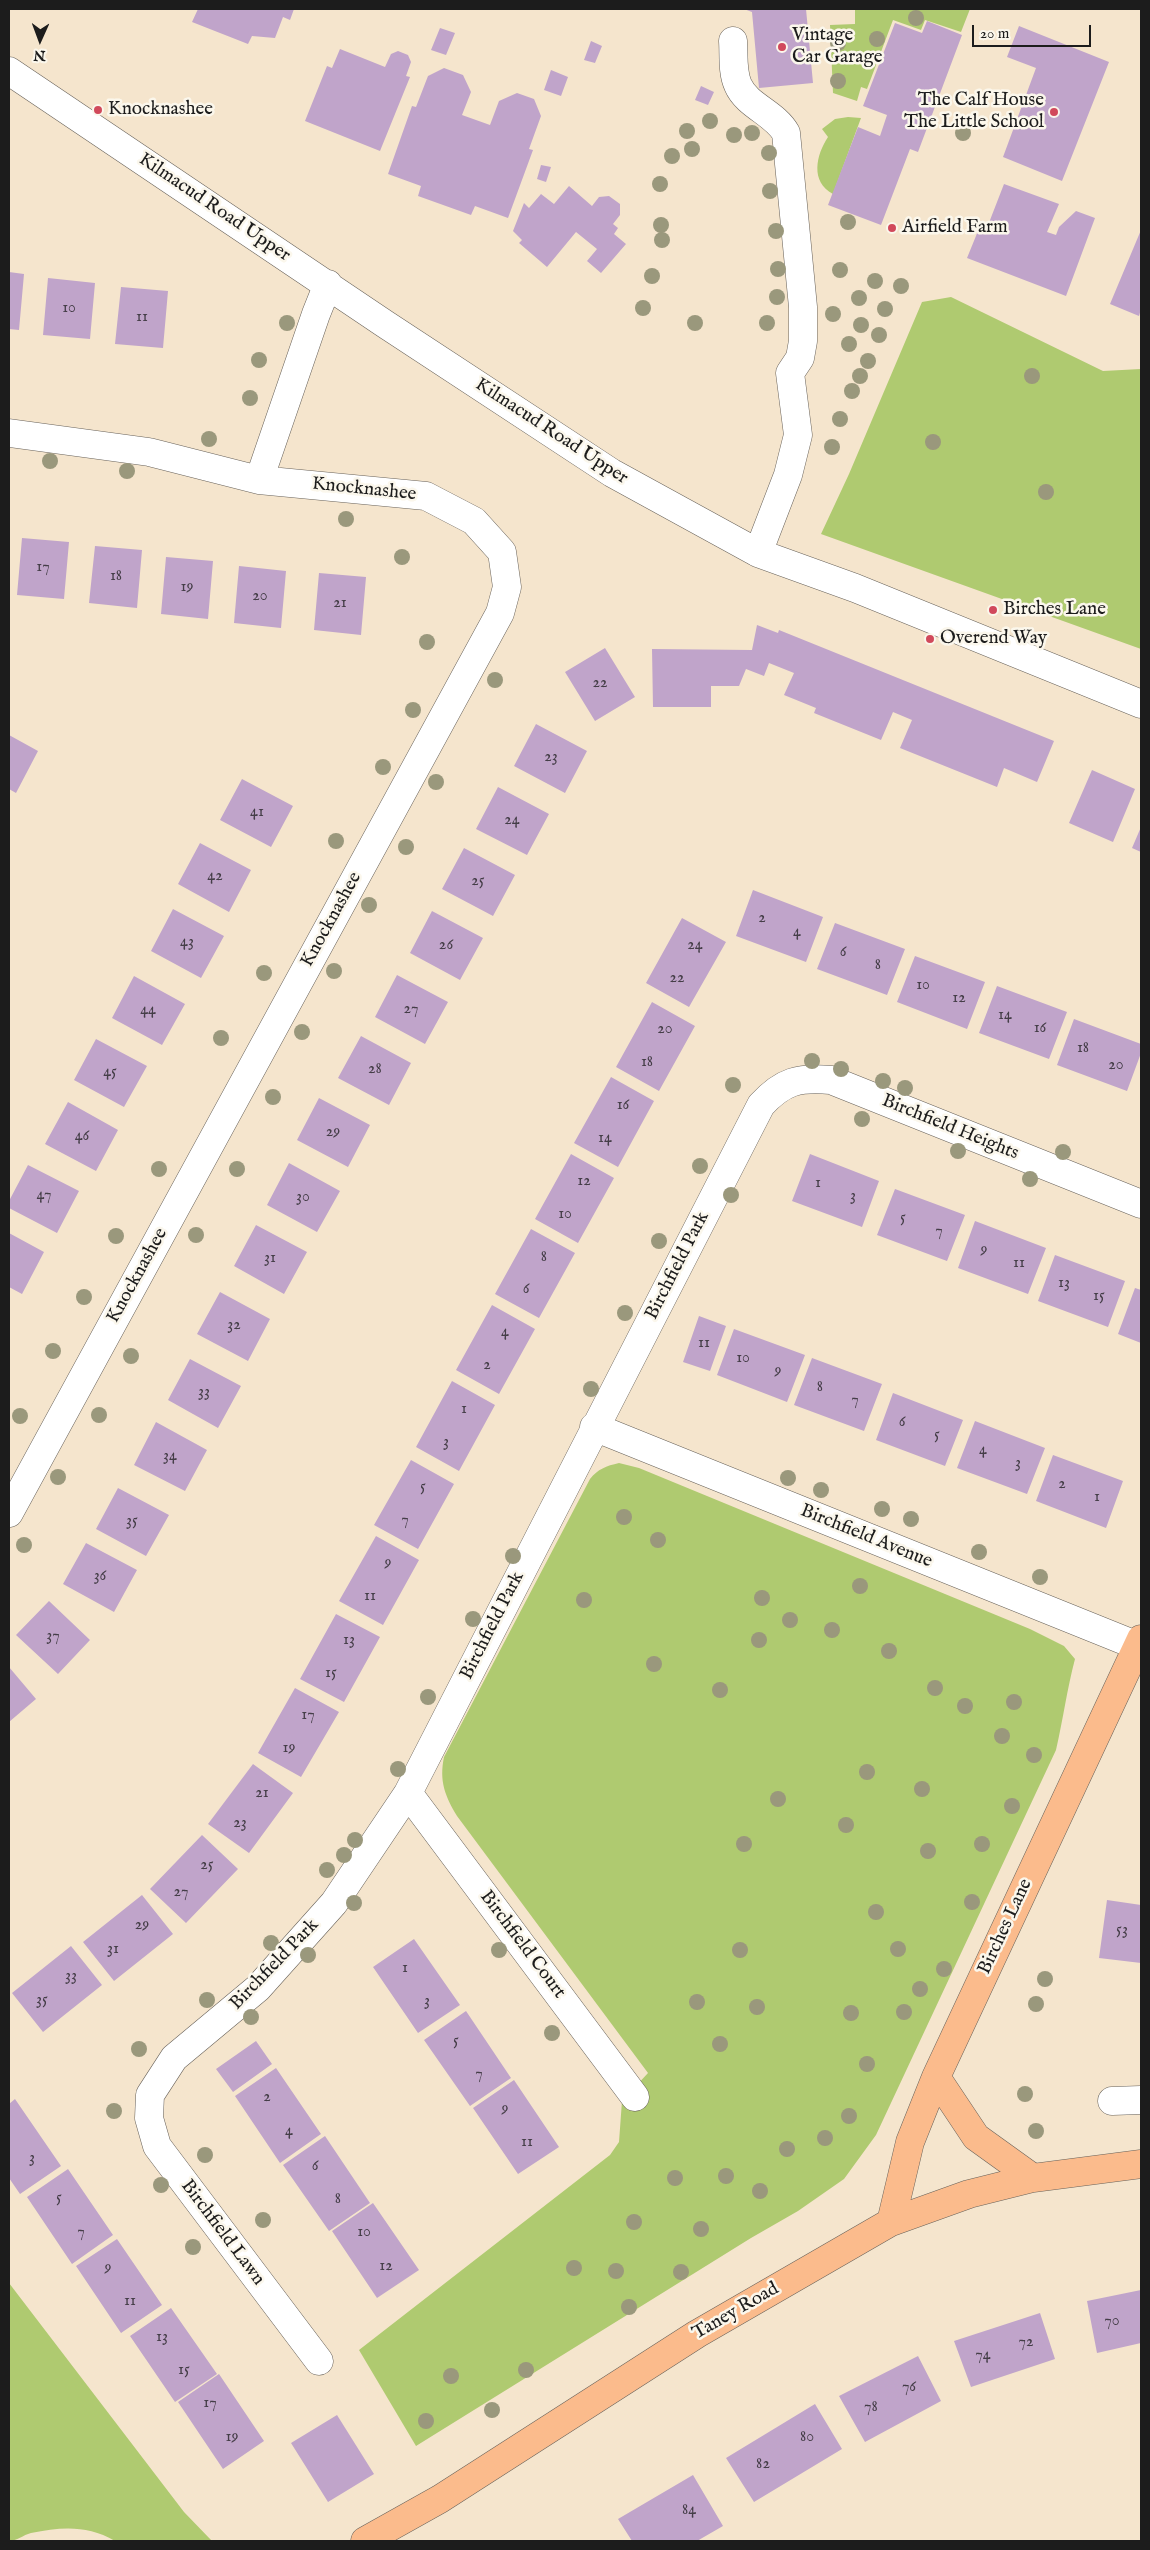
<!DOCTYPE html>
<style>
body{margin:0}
#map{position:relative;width:1150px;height:2550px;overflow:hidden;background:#f5e5cd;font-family:"IM FELL English",serif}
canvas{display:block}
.frame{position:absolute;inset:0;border:10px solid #1c1c1c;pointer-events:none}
.north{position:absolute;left:15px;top:15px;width:50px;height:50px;-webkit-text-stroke:4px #fbf7ec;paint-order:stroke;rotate:182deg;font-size:14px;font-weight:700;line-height:20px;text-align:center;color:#1c1c1c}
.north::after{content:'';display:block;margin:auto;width:18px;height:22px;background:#1c1c1c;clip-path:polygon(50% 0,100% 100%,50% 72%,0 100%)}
.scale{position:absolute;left:972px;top:25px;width:119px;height:22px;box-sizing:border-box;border:2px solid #1c1c1c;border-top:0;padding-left:6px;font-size:15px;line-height:18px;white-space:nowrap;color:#1c1c1c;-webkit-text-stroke:4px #fbf7ec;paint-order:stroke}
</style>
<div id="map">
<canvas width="1150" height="2550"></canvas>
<div class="frame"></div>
<div class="north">N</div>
<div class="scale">20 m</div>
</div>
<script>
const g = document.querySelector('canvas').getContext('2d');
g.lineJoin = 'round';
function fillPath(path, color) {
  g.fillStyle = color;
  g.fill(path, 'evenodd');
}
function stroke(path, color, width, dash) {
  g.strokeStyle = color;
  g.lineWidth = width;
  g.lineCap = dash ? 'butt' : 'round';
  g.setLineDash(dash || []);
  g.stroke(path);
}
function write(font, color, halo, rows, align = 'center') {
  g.font = font + ' "IM FELL English",serif';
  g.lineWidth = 5;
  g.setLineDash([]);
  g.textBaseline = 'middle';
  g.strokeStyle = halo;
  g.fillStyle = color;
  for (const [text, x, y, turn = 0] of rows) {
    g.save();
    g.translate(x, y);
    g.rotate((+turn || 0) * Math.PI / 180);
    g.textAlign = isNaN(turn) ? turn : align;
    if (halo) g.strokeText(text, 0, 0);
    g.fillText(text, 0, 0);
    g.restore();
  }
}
const green = new Path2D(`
 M855,9H970L961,32L925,20L921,30L893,20L867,89L861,87L857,101L833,93L830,25L855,24Z
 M848,117L861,118L833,194C810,182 816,155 828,137L822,129L835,119Z
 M951,297L1103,371L1141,369V649L821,534L849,474L922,302Z
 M619,1463L639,1468L1030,1629L1064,1646L1075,1659C1067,1689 1063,1720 1056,1750L876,2135L844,2179L798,2211L751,2238L416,2446L359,2350L610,2155L619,2142L622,2101L648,2073L457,1816C445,1796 439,1781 444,1757L590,1479C598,1469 606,1466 619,1463Z
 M9,2283L184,2512L212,2541H115C87,2525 62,2527 31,2533C23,2535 17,2541 9,2541Z`);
const building = new Path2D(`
 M198,9H294L290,20L283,17L275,38L252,36L248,44L192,22Z
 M744,9H806L813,83L759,88L752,12Z
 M927,21L962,35L918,152L910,149L881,225L828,205L858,127L880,136L887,115L863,106L895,23L922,33Z
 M1019,26L1109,62L1062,181L1003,157L1036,68L1007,57Z
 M440,28L455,33L446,55L431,50Z
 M591,41L602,46L595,63L584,60Z
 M340,49L385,67L391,54L398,51L408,55L411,62L406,76L410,77L380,151L305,121L327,66L332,68Z
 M444,68L463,75L471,92L462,115L490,125L499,101L517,93L534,99L541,116L529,149L533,150L508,218L475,206L471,215L418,196L421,186L388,174L412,106L416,107L428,76Z
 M551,70L568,77L561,96L544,90Z
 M701,86L714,92L708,105L695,100Z
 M541,165L551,167L546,182L537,179Z
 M1004,184L1059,204L1047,232L1056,235L1059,227L1076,211L1095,218L1066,296L967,258L978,231L985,233Z
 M569,186L592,206L599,197L609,196L620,204V215L613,224L618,228L614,234L626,244L601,273L587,261L597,249L576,232L547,267L519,243L522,240L513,231L524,203L529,208L541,194L554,204Z
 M1141,230V309L1139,316L1110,304Z
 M9,272L24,274L19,330L9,329Z
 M48,278L95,283L90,339L43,335Z
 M121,287L168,291L163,348L115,344Z
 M22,538L69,542L64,599L17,595Z
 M95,546L142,550L137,608L89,603Z
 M166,557L213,561L208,619L161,614Z
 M239,566L286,571L281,628L234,623Z
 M319,573L366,577L361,635L314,630Z
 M757,625L778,633L779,630L1054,741L1037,782L1004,768L997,787L900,748L912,720L893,712L881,740L814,713L816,708L784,695L794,673L769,663L764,676L746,669L739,686H711V707H653L652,649L752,650Z
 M605,648L635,697L595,721L565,672Z
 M536,724L587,751L565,793L514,766Z
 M9,735L38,751L16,793L9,789Z
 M1092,770L1135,789L1113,842L1069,823Z
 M242,779L293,806L271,847L220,820Z
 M498,787L549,814L527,855L476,829Z
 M1141,827V852L1132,848Z
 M200,843L251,870L229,912L178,884Z
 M464,848L515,875L493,916L442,889Z
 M753,890L823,917L806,962L736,936Z
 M173,909L224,936L201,978L151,951Z
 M432,911L483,938L460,980L410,953Z
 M682,918L726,942L689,1007L646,983Z
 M835,923L905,949L887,995L817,969Z
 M915,956L985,982L967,1029L897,1002Z
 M397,975L448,1002L425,1044L375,1017Z
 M134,976L185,1004L162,1045L112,1018Z
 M997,986L1067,1012L1049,1059L979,1033Z
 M652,1002L695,1026L659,1091L616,1067Z
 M1074,1019L1141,1044V1053L1127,1091L1057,1065Z
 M361,1036L411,1063L389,1105L338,1078Z
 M96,1039L147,1066L124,1107L74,1080Z
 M611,1077L654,1101L618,1167L574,1143Z
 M319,1098L370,1125L348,1167L297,1140Z
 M68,1102L118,1130L96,1171L45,1144Z
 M571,1154L614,1178L578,1243L535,1219Z
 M810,1154L879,1181L862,1227L792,1201Z
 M289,1163L340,1191L317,1232L267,1205Z
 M28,1165L79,1191L57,1233L9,1208V1201Z
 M895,1189L965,1215L947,1261L877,1235Z
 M975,1221L1046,1248L1028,1294L958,1268Z
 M256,1225L307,1252L284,1294L234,1266Z
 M531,1229L575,1253L539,1318L495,1294Z
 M9,1233L44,1252L22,1294L9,1287Z
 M1055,1255L1125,1281L1108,1327L1038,1301Z
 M1135,1288L1141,1290V1343L1118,1334Z
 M220,1292L270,1319L248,1361L197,1334Z
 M492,1305L535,1329L499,1394L456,1370Z
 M699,1316L726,1326L710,1371L683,1362Z
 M734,1329L805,1355L787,1402L717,1375Z
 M812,1358L882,1384L864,1431L794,1405Z
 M190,1359L241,1386L218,1428L168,1400Z
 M452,1381L495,1405L459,1471L416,1447Z
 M893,1393L963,1420L945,1466L876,1440Z
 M975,1421L1045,1448L1027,1494L957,1468Z
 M156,1422L207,1450L185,1491L134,1465Z
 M1053,1455L1123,1481L1106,1528L1036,1501Z
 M411,1460L454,1484L418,1549L374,1525Z
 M118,1488L169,1515L146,1556L96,1529Z
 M376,1536L419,1560L383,1625L339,1601Z
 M86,1543L137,1570L114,1612L63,1584Z
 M49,1601L90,1640L58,1674L16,1635Z
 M336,1614L380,1637L344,1702L300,1679Z
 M9,1667L36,1699L9,1722Z
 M295,1688L339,1712L301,1777L258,1753Z
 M253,1764L293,1793L249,1853L208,1824Z
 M202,1835L238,1869L186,1923L150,1889Z
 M142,1895L173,1934L114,1981L83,1942Z
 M1107,1900L1141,1905V1963L1099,1958Z
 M414,1939L460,2005L418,2033L373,1967Z
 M71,1946L102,1985L43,2032L12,1993Z
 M466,2011L511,2078L470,2106L424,2040Z
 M256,2041L272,2064L233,2092L216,2069Z
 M276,2068L321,2134L280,2163L235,2096Z
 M514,2080L559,2147L518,2174L473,2108Z
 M15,2099L61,2166L20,2194L9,2178V2104Z
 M325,2136L370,2203L329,2231L283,2165Z
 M68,2169L113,2235L72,2264L27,2197Z
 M373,2203L419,2270L377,2298L332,2231Z
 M117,2239L162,2305L121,2333L76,2266Z
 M1141,2290V2343L1097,2353L1087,2301Z
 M171,2308L217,2374L175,2402L130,2336Z
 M1040,2313L1055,2359L971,2387L954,2341Z
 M918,2356L941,2401L865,2442L839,2396Z
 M219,2374L264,2441L223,2469L178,2402Z
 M815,2404L842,2449L754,2502L726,2458Z
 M337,2415L374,2474L328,2502L291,2443Z
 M693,2475L723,2526L697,2541H632L618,2519Z`);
const minor = new Path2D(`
 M733,41C734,55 732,72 738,85C747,106 775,113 786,133L803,307V341L800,358L790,373L798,435L788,475L758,553
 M9,71L385,324L612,473L758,553L855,588L1141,704
 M9,433L149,452L259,480L426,496L474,521L502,552L507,587L500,613L9,1513
 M259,480L316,314L328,284
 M594,1427L1138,1646
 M408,1793L635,2097
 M1112,2101L1141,2100
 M319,2361L157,2146L149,2118L150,2095L174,2058L258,1988L334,1903L408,1793L761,1105C783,1081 799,1077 831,1080L1141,1204`);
const major = new Path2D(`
 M936,2077L976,2137L1033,2178
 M891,2222L910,2142L936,2077L1141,1639
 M365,2541L440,2499L697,2334L891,2222L969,2194L1033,2178L1141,2164`);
const trees = [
 [916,18],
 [877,39],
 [838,43],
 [838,81],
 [710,121],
 [687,131],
 [752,133],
 [963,133],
 [734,135],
 [692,149],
 [769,153],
 [672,156],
 [660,184],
 [770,191],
 [848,222],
 [661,225],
 [776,231],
 [662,240],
 [778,269],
 [840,270],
 [652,276],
 [875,281],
 [901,286],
 [777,297],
 [859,298],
 [643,308],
 [885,309],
 [833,314],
 [287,323],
 [695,323],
 [767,323],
 [861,325],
 [879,335],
 [849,344],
 [259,360],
 [868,361],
 [860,376],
 [1032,376],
 [852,391],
 [250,398],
 [840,419],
 [209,439],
 [933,442],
 [832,447],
 [50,461],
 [127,471],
 [1046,492],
 [346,519],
 [402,557],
 [427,642],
 [495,680],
 [413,710],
 [383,767],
 [436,782],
 [336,841],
 [406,847],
 [369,905],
 [334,971],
 [264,973],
 [302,1032],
 [221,1038],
 [812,1061],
 [841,1069],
 [883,1081],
 [733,1085],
 [905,1088],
 [273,1097],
 [862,1119],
 [958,1151],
 [1063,1152],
 [700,1166],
 [159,1169],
 [237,1169],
 [1030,1179],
 [731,1195],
 [196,1235],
 [116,1236],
 [659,1241],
 [84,1297],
 [625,1313],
 [53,1351],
 [131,1356],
 [591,1389],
 [99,1415],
 [20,1416],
 [58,1477],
 [788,1478],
 [821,1490],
 [882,1509],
 [624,1517],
 [911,1519],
 [658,1540],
 [24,1545],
 [979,1552],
 [513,1556],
 [1040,1577],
 [860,1586],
 [762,1598],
 [584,1600],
 [473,1619],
 [790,1620],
 [832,1630],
 [759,1640],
 [889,1651],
 [654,1664],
 [935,1688],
 [720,1690],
 [428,1697],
 [1014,1702],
 [965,1706],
 [1002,1736],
 [1034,1755],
 [398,1769],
 [867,1772],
 [922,1789],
 [778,1799],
 [1012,1806],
 [846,1825],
 [355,1840],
 [744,1844],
 [982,1844],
 [928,1851],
 [344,1855],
 [327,1870],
 [972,1902],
 [354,1903],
 [876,1912],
 [271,1943],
 [898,1949],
 [499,1950],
 [740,1950],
 [308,1955],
 [944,1969],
 [1045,1979],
 [920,1989],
 [207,2000],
 [697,2002],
 [1036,2004],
 [757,2007],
 [904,2012],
 [851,2013],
 [251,2017],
 [552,2033],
 [720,2044],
 [139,2049],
 [867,2064],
 [1025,2094],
 [114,2111],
 [849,2116],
 [1036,2131],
 [825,2138],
 [787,2149],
 [205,2155],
 [726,2176],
 [675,2178],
 [161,2185],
 [760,2191],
 [263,2220],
 [634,2222],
 [701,2229],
 [193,2247],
 [574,2268],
 [616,2271],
 [681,2272],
 [629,2307],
 [526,2370],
 [451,2376],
 [492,2410],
 [426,2421]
];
const markers = [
 [782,47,5,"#d1495b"],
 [98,110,5,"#d1495b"],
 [1054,112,5,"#d1495b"],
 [892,228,5,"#d1495b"],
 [993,610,5,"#d1495b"],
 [930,639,5,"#d1495b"]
];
const numberNames = [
 ["10",69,309],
 ["11",142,318],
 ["17",43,568],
 ["18",116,577],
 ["19",187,588],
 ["20",260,597],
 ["21",340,604],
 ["22",600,684],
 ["23",551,758],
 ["41",257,813],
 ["24",512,821],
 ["42",215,877],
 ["25",478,882],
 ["2",762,919],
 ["4",797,933],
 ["43",187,943],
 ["26",446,946],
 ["24",695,946],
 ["6",843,953],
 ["8",878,966],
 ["22",677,979],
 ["10",923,986],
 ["12",959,999],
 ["27",411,1010],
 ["44",148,1011],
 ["14",1005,1016],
 ["16",1040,1029],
 ["20",665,1030],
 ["18",1083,1049],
 ["18",647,1063],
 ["20",1116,1066],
 ["28",375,1070],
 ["45",110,1073],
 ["16",623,1106],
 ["29",333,1133],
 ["46",82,1137],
 ["14",605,1139],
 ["12",584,1182],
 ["1",818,1184],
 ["47",44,1196],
 ["3",853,1197],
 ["30",303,1198],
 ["10",565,1215],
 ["5",903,1219],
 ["7",939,1232],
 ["9",984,1251],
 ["8",544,1258],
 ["31",270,1259],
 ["11",1019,1264],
 ["13",1064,1284],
 ["6",526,1290],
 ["15",1099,1297],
 ["32",234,1326],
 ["4",505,1333],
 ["11",704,1344],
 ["10",743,1359],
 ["2",487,1366],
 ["9",778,1372],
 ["8",820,1388],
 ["33",204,1393],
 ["7",855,1401],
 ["1",464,1410],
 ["6",902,1423],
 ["5",937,1436],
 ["3",446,1443],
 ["4",983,1451],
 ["34",170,1457],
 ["3",1018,1464],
 ["2",1062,1485],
 ["5",423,1488],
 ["1",1097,1498],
 ["7",405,1521],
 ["35",132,1522],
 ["9",388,1564],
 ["36",100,1577],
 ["11",370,1597],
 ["37",53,1637],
 ["13",349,1641],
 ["15",331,1674],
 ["17",308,1716],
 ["19",289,1749],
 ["21",262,1794],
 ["23",240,1824],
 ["25",207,1866],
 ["27",181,1893],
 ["29",142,1926],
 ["53",1122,1931],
 ["31",113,1950],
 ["1",405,1969],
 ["33",71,1977],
 ["35",42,2001],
 ["3",427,2002],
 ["5",456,2042],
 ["7",479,2075],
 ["2",267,2098],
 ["9",505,2110],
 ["4",289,2132],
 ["11",527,2143],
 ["3",32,2159],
 ["6",315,2167],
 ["5",59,2199],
 ["8",338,2200],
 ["7",81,2233],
 ["10",364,2233],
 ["12",386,2267],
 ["9",108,2269],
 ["11",130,2302],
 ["70",1112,2322],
 ["13",162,2338],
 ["72",1026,2343],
 ["74",983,2356],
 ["15",184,2371],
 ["76",909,2388],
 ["17",210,2404],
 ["78",871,2408],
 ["19",232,2438],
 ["80",807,2438],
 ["82",763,2465],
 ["84",689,2511]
];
const poiNames = [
 ["Vintage",792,36],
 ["Car Garage",792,58],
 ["The Calf House",1044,101,"right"],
 ["The Little School",1044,123,"right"],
 ["Knocknashee",108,110],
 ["Airfield Farm",902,228],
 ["Birches Lane",1003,610],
 ["Overend Way",940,639]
];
const streetNames = [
 ["Kilmacud Road Upper",214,208,34],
 ["Kilmacud Road Upper",551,432,33],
 ["Knocknashee",364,490,6],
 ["Knocknashee",332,920,-61],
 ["Birchfield Heights",950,1128,22],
 ["Birchfield Park",678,1266,-63],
 ["Knocknashee",138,1276,-61],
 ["Birchfield Avenue",866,1537,22],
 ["Birchfield Park",493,1626,-63],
 ["Birches Lane",1006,1927,-65],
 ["Birchfield Court",522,1945,53],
 ["Birchfield Park",275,1965,-46],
 ["Birchfield Lawn",222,2233,53],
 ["Taney Road",736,2312,-30]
];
fillPath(green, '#afca70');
fillPath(building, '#c0a4ca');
stroke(minor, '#68625a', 29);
stroke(major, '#68625a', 29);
stroke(minor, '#fff', 28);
stroke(major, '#fbbb8c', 28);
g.fillStyle = '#9a987c';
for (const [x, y] of trees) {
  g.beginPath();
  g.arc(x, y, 8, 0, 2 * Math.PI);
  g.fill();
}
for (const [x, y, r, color] of markers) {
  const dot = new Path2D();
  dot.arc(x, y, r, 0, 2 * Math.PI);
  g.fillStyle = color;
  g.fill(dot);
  stroke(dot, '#fbf7ec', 2);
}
write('16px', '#453e48', null, numberNames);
write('19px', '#1c1c1c', '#fbf7ec', poiNames, 'left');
write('19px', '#1c1c1c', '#fbf7ec', streetNames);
</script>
